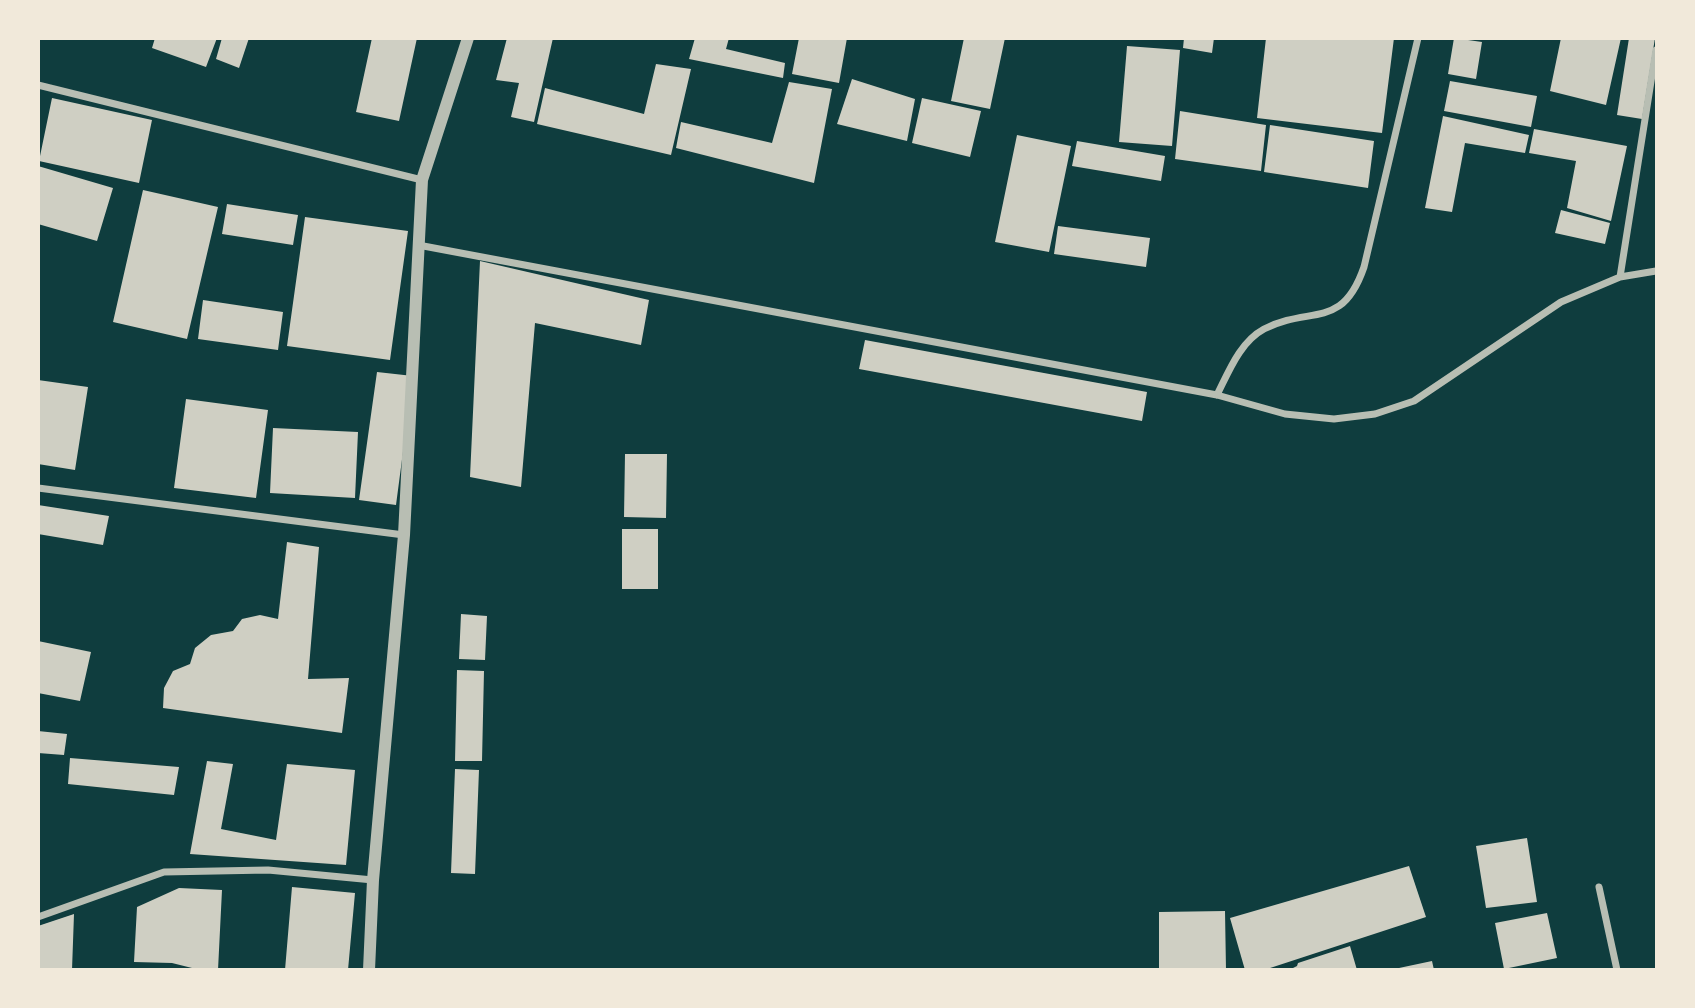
<!DOCTYPE html>
<style>
body{margin:0}
#map{position:relative;width:1695px;height:1008px;overflow:hidden;background:#0f3d3e;font-family:"IBM Plex Sans",sans-serif}
canvas{display:block}
.frame{position:absolute;inset:0;border:40px solid #f1e9da;pointer-events:none}
</style>
<div id="map">
<canvas width="1695" height="1008"></canvas>
<div class="frame"></div>
</div>
<script>
const g = document.querySelector('canvas').getContext('2d');
g.lineJoin = 'round';
function fillPath(path, color) {
  g.fillStyle = color;
  g.fill(path, 'evenodd');
}
function stroke(path, color, width, dash) {
  g.strokeStyle = color;
  g.lineWidth = width;
  g.lineCap = dash ? 'butt' : 'round';
  g.setLineDash(dash || []);
  g.stroke(path);
}
const building = new Path2D(`
 M155,38H217L206,67L152,48Z
 M222,38H249L239,68L216,59Z
 M372,38H417L399,121L356,112Z
 M507,38H553L534,122L511,117L519,83L496,80Z
 M695,38H729L726,49L785,63L783,78L689,59Z
 M799,38H847L839,83L792,74Z
 M964,38H1005L990,109L951,101Z
 M1184,38H1214L1212,53L1183,48Z
 M1266,38H1394L1382,133L1257,118Z
 M1454,38L1482,42L1476,79L1448,74Z
 M1561,38H1621L1606,105L1550,91Z
 M1629,38H1655L1642,119L1617,115Z
 M1127,46L1180,50L1172,146L1119,142Z
 M656,64L691,69L671,155L537,124L545,88L644,114Z
 M852,79L915,99L907,141L837,124Z
 M1450,81L1537,96L1531,127L1444,111Z
 M789,82L832,89L814,183L676,148L681,122L772,143Z
 M52,98L152,120L139,183L39,161Z
 M922,98L981,111L970,157L912,143Z
 M1180,111L1266,125L1261,171L1175,159Z
 M1443,116L1529,135L1525,153L1465,143L1452,212L1425,208Z
 M1270,125L1374,141L1368,188L1264,172Z
 M1534,129L1627,146L1611,221L1567,208L1576,161L1529,153Z
 M1017,135L1071,146L1049,252L995,242Z
 M1077,141L1165,156L1161,181L1072,166Z
 M38,166L113,188L97,241L38,224Z
 M143,190L218,207L187,339L113,322Z
 M227,204L298,215L293,245L222,234Z
 M1561,210L1610,223L1605,244L1555,233Z
 M305,217L408,231L390,360L287,346Z
 M1058,226L1150,238L1146,267L1054,254Z
 M480,261L649,300L641,345L535,323L521,487L470,477Z
 M203,300L283,312L278,350L198,339Z
 M865,340L1147,392L1142,421L859,369Z
 M377,372L413,376L396,505L359,500Z
 M38,380L88,387L75,470L38,464Z
 M186,399L268,410L256,498L174,488Z
 M273,428L358,432L355,498L270,493Z
 M625,454H667L666,518L624,517Z
 M38,505L109,516L103,545L38,534Z
 M622,529H658V589H622Z
 M287,542L319,547L308,679L349,678L342,733L163,708L164,688L173,671L190,664L195,648L211,635L233,631L242,619L260,615L278,619Z
 M461,614L487,616L485,660L459,659Z
 M38,641L91,652L80,701L38,693Z
 M457,670L484,671L482,761H455Z
 M38,731L67,734L64,755L38,753Z
 M70,758L179,767L174,795L68,784Z
 M207,761L233,764L221,829L276,840L287,764L355,770L346,865L190,854Z
 M455,769L479,770L475,874L451,873Z
 M1527,838L1537,902L1486,908L1476,846Z
 M1409,866L1426,917L1264,970H1245L1230,918Z
 M292,887L355,893L348,970H285Z
 M179,888L222,890L218,970H200L172,963L134,962L137,907Z
 M1225,911L1226,970H1159V912Z
 M1547,913L1557,958L1504,969L1495,923Z
 M74,914L72,970H38V926Z
 M1350,946L1357,970H1289L1297,966L1298,963Z
 M1432,961L1434,970H1399V968Z`);
const minor = new Path2D(`
 M38,85L422,180
 M418,245L1217,395L1285,414L1334,419L1375,414L1414,401L1561,302L1620,277L1656,271
 M1620,277L1656,50
 M1217,395C1229,371 1240,342 1264,329C1311,305 1342,331 1364,267L1418,38
 M38,488L404,535
 M1599,887L1617,970
 M38,917L164,872L268,870L373,880`);
const tertiary = new Path2D(`
 M369,970L373,880L404,535L422,180L468,38`);
fillPath(building, '#cfcfc3');
stroke(minor, '#b8beb3', 7);
stroke(tertiary, '#b8beb3', 12);
</script>
